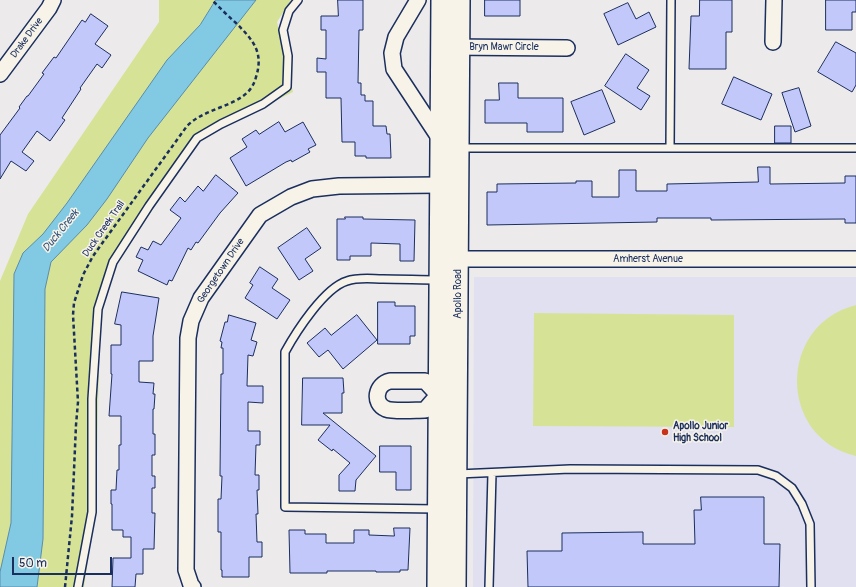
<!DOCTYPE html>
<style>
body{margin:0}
#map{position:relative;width:856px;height:587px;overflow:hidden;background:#edeaec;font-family:Pangolin,sans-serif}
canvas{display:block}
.scale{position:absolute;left:12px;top:557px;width:100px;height:18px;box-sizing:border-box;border:2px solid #1b2f5e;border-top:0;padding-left:5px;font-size:12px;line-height:14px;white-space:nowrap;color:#1b2f5e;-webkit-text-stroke:3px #f7f3e8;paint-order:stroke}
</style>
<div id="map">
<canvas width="856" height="587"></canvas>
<div class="scale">50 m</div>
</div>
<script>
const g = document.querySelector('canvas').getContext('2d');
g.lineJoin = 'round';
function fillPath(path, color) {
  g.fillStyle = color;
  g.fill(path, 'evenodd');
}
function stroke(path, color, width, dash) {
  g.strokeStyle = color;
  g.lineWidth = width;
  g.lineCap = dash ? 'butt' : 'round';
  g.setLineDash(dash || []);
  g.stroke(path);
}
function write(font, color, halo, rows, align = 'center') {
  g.font = font + ' Pangolin,sans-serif';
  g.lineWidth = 3;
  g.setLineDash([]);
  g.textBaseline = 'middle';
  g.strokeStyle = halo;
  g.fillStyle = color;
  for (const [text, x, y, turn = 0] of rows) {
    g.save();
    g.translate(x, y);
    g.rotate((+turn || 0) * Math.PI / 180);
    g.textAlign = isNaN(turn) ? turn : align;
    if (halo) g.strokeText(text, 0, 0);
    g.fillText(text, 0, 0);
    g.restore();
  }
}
const built = new Path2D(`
 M474,277H856V587H473Z`);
const green = new Path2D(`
 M159,0H291L277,22L293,92L199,138L114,269L100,317L96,506L84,587H0V281L28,214L159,22Z
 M856,305V456C778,438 777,325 856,305Z
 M534,313L734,315V427L533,426Z`);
const water = new Path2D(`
 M216,0H256L148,138L107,199L87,225L51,262L45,289L43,539L37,587H0V572L11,523L14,274L23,253L43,234L67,203L167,60L200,25Z`);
const building = new Path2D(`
 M338,0H363V30H359L358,83H361V95H365V101H373V126H386L387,134H390L391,158H366V156H355V142H342L341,98H326V72H317V58L326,59V30H321V16H338Z
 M485,0H520V16H485Z
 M700,0H732V32H726V69H689L691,16H699Z
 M826,0H856V12H852V30H826Z
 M628,3L636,19L649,12L656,27L618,45L604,14Z
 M91,14L108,26L95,44L111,55L102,68L97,64L80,88L81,89L62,118L65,120L50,141L37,131L22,152L34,161L26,171L11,161L0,179V135L20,108L19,107L27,96H28L44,74L42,73L54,57L56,58L82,20L85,22Z
 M836,42L856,53V85L852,92L818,72Z
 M626,54L649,70L637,88L650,96L641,110L605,86Z
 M734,77L772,94L761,120L722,104Z
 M499,83H518V98H563V132H527V123H485V100H499Z
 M799,88L811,126L795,132L782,93Z
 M602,90L615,122L584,135L571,102Z
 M279,122L285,132L303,122L316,145L308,149L310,152L292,162L291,160L286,162L246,186L230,158L247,147L242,139L256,130L259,134Z
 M775,126H791V143H775Z
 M758,167H770V184L845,183V176H856V223H845V219L711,220V218H657V222L487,225V192H497V184L576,183V181H592V197H619V170H636V191H667V184L758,182Z
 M216,175L238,193L220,213L198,243L196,242L191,250L188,248L172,281L169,280L167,285L138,271L143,260L136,257L141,247L148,250L153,241L161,245L181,218L170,210L180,197L185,202L198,186L203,191Z
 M345,217H363V219L415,220L414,261H400V244L371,243V256H350V260H337V219H345Z
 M307,228L321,248L305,259L313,271L299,280L278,248Z
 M260,267L278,279L272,288L290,300L277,319L245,298L253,285L250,283Z
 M122,292L159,298L153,336V361H139V382L154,383L153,394H155L154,409H153V434H155V455H152V476H155V488H152V513H155L154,549H143V574H136L135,587H112L113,558H131V537H123V530H112V504H111V490H116L117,470H119V445H121V416H109L112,374H111V345H121V325L115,324Z
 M378,302H395V306H415V336H410V344H378Z
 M229,315L256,323L251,340L257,342L253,356L248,355L247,386H263V403L248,402V431H260V445H256L255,475H259V490H257L258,514H256L257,542H262V557H249V577H222V570H221V532H218V499H221L222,476H220L221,374H223V348H221L222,342L220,341L225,322H227Z
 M357,315L377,340L343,369L328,350L319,357L307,343L325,328L331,335Z
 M303,378H343L344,393H342V413H323L376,456L356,480L355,491H339V475L350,463L333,449L332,451L318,440L330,425H302Z
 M380,446H411V490H396V472H380Z
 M701,497H764V544H780L779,587H528L527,551H562V533L643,532V544H695L694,510H701Z
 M394,528H410L408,570H400V572H376V571H327V573H290L289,530H305V534H326V543H354V530H369V535L394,536Z`);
const path = new Path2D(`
 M65,587L72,516L76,425L78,402L73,315L74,303L83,275L93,256L187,126C200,113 219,109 235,101C246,95 253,89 256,77C264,52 253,40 236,23C228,16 220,8 212,0`);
const service = new Path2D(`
 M460,148H856
 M670,148L671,0
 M458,474L570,469L758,470L776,476L792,488L802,504L810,524L811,587
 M437,509L285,507V352C296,332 324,288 347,281C358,277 372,279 383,279C402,279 421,280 439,280
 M78,587L92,512V399L98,309L113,262L149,206L197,138L221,124L263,104L287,87L288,56L283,30L289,11L298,0
 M489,587L492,473`);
const minor = new Path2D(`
 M418,0L396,37L392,53L394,69L440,139
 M773,42L774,0
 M448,47L567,48
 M0,74L49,8L53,0
 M447,259H856
 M390,381H425L438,395L425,410C416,410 394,412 386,409C372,403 376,384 390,381Z
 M193,587L191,585L186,570L188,338L191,321L201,298L260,215L291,197L312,189L339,186L440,185`);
const tertiary = new Path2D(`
 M437,587L441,0
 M456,587L460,0`);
const markers = [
 [665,432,4,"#c8321e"]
];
const streetNames = [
 ["Drake Drive",27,38,-54],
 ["Bryn Mawr Circle",504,47],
 ["Duck Creek Trail",104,229,-55],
 ["Amherst Avenue",648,259],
 ["Georgetown Drive",221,271,-56],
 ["Apollo Road",458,294,-90]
];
const poiNames = [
 ["Apollo Junior",673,426],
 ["High School",673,438]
];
const waterNames = [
 ["Duck Creek",61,231,-51]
];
fillPath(built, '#e0e0f0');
fillPath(green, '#d6e396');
fillPath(water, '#82cae3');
stroke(water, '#598cae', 1);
fillPath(building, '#c3c8fa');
stroke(building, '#1b2f5e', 1);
stroke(service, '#1b2f5e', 10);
stroke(minor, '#1b2f5e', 18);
stroke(tertiary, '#1b2f5e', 22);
stroke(path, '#1b2f5e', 2.5, [4, 3]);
stroke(service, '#f7f3e8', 7);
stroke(minor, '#f7f3e8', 15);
stroke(tertiary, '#f7f3e8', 19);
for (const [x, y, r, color] of markers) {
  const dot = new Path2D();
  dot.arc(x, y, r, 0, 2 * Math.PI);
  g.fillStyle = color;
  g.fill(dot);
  stroke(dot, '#f7f3e8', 1.5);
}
write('10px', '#1b2f5e', '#f7f3e8', streetNames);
write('bold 10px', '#1b2f5e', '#f7f3e8', poiNames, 'left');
write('italic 11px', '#35567f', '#f7f3e8', waterNames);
</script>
